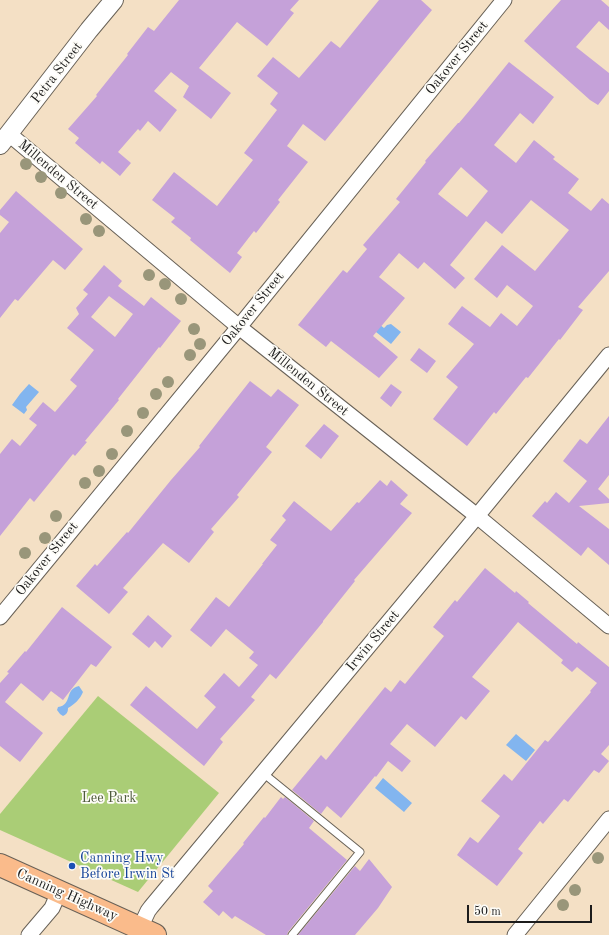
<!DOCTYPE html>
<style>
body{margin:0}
#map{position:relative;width:609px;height:935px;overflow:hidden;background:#f4e0c5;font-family:"Old Standard TT",serif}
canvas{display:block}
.scale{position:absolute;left:467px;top:905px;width:125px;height:18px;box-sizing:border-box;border:2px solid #1c1c1c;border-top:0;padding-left:5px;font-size:12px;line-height:14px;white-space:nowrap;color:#1c1c1c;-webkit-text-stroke:3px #fdfcf7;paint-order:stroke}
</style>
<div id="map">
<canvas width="609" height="935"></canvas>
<div class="scale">50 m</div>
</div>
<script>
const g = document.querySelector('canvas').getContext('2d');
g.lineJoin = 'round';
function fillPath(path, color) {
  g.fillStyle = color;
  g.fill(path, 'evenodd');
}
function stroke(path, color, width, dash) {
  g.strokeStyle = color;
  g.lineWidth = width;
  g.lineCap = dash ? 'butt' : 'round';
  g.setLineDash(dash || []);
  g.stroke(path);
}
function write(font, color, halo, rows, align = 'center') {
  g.font = font + ' "Old Standard TT",serif';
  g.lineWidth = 3.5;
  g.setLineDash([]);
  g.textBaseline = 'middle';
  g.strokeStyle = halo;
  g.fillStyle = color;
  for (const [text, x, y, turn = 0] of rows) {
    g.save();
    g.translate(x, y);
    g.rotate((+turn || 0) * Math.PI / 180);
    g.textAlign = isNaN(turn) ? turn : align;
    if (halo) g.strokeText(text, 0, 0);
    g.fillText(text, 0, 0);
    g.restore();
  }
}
const green = new Path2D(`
 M98,696L219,793L138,892L0,830V814Z`);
const water = new Path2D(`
 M371,318L384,328L387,325L391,324L401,332L391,344L366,324Z
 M29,384L39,392L26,407L27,410L24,414L12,405L20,394Z
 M79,686L83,692C80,699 75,704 68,708C68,712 67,714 63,716L60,714L57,710L58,707C73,705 64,689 79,686Z
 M516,734L535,750L526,761L506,745Z
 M383,778L412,803L404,812L375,788Z`);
const building = new Path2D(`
 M179,0H299L290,10L294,13L267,46L237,22L199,68L231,93L211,119L183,97L189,86L171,72L154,91L177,110L160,132L148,121L140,131L138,129L118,152L131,163L120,176L102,161L100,164L75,143L79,138L68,129L97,96L96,95L128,55L127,54L148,27L154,31Z
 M379,0H421L432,10L325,141L303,124L287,146L308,162L278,200L280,202L256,233L254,231L237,253L242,257L230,273L190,240L191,238L171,222L175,218L152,200L174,172L217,206L253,160L244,153L277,110L270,104L278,93L257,76L273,57L299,78L331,41L340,48Z
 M561,0H601L609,7V30L599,21L576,47L609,73V91L598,105L590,100L524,41Z
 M509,62L554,97L533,124L520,113L494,145L516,163L534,140L555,157L553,159L579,179L568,193L591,211L602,198L609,204V271L578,307L583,310L560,340L559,339L528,378L526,377L496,414L494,412L467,446L433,419L458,387L446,377L474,344L448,324L462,306L490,327L501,313L517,326L533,306L507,285L497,298L474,279L502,245L535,271L569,230L531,200L502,234L486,221L450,265L465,278L455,289L424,262L418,269L399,253L379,277L405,298L373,336L398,357L379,378L331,341L326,347L298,325L343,270L347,273L367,249L363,245L400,202L396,199L426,162L425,161L458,123H459L475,104ZM461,167L488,191L467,217L438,194Z
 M16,191L83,249L65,270L53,260L18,301L15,299L0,318V233L9,222L0,215V210Z
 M104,265L122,281L118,286L144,306L151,297L181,321L160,348L159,347L118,399L119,400L85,441L87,442L75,456L73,454L34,502L30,498L0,536V454L12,439L20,446L37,425L29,419L43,402L55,412L77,386L70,380L94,350L67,328L79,314L76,308L88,294L83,290ZM109,296L133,314L115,337L91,317Z
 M419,348L436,361L427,373L410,360Z
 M250,381L271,397L278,389L299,405L266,447L272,452L237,495L239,497L211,529L214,532L189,563L163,543L123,588L128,592L109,614L76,586L95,564L97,566L127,532L128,533L171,480L200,447L199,446Z
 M391,384L402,392L391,407L380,398Z
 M609,416V475L598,489L609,499V503L579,506L609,529V565L588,547L581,556L532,516L545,501L547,503L556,492L569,503L587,481L563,461L580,439L587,444Z
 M324,424L339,436L321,459L305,446Z
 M380,480L387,486L391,480L408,495L400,504L412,513L354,580L355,581L323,621V622L276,679L270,674L251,697L255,700L220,739L223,742L204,766L130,705L146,686L197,729L216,707L204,696L224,673L239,687L258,665L249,658L254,652L226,629L211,647L190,630L216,597L229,607L263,564H262L277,545L270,540L286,520L282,516L294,501L331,531L357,502L359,503Z
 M485,568L515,593L516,591L529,602L528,603L577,644L578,642L609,667V745L601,754L609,761L599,773L594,770L568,802L564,799L543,824L540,821L518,849L523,853L497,886L457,855L470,837L478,843L500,816L481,801L504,774L512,781L545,740L548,742L591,692L590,691L597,683L577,667L572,672L561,663L563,660L518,622L472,677L490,691L466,720L461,716L435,747L407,724L390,744L411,761L402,772L388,761L376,777L375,776L341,818L327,806L321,814L292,790L321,755L326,760L385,687L391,692L400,680L405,684L444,636L433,627L455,600L457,602Z
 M62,607L112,647L96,667L91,664L63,700L51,691L43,701L21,683L5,702L43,733L20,762L0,746V683L9,673L7,672L25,651L26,652Z
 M148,615L172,636L162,648L155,641L149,648L132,634Z
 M281,797L283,799L285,797L314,821L309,828L347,860L288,932L287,935H266L235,916L232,919L223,911L219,916L203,902L213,891L208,886L244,844L243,843L264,817L265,818Z
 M369,859L392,887L378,908L355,935H298L355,866L360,871Z`);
const service = new Path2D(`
 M263,773L360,852L292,935`);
const minor = new Path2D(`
 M9,134L239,327L477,516L609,626
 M0,617L239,327L504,0
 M140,928L148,911L151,907L477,516L609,355
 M29,935L52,908L59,892
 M515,935L609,819`);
const tertiary = new Path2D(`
 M0,145L89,30L114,0`);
const trunk = new Path2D(`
 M0,865L155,935`);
const trees = [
 [26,164],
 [41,177],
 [61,193],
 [86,219],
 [99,231],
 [149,275],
 [165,284],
 [181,299],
 [194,329],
 [200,344],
 [190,355],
 [168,382],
 [156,394],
 [143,413],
 [127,431],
 [112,454],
 [99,471],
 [85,483],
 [56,516],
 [45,538],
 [25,553],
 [598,858],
 [575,890],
 [563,905]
];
const markers = [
 [72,866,4,"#1a4fb4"]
];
const streetNames = [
 ["Oakover Street",457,58,-51],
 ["Petra Street",57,73,-52],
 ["Millenden Street",58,175,40],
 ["Oakover Street",253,309,-51],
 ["Millenden Street",308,382,39],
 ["Oakover Street",47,559,-51],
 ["Irwin Street",373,641,-50],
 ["Canning Highway",67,895,24]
];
const parkNames = [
 ["Lee Park",109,798]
];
const transitNames = [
 ["Canning Hwy",80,858],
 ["Before Irwin St",80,874]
];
fillPath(green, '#aacd76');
fillPath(water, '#82b5ef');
fillPath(building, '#c5a1d9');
stroke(service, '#686157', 9);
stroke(minor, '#686157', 17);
stroke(tertiary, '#686157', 20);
stroke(trunk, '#686157', 24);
stroke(service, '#fff', 7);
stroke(minor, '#fff', 15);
stroke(tertiary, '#fff', 18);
stroke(trunk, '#fabb8b', 22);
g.fillStyle = '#99967a';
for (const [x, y] of trees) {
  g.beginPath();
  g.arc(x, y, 6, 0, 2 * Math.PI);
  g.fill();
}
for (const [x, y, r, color] of markers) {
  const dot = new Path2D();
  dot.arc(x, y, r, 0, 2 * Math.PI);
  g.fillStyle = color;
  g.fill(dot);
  stroke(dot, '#fdfcf7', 1.5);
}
write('14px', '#1c1c1c', '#fdfcf7', streetNames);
write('14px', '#4e5a3c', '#fdfcf7', parkNames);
write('14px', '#164399', '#fdfcf7', transitNames, 'left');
</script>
